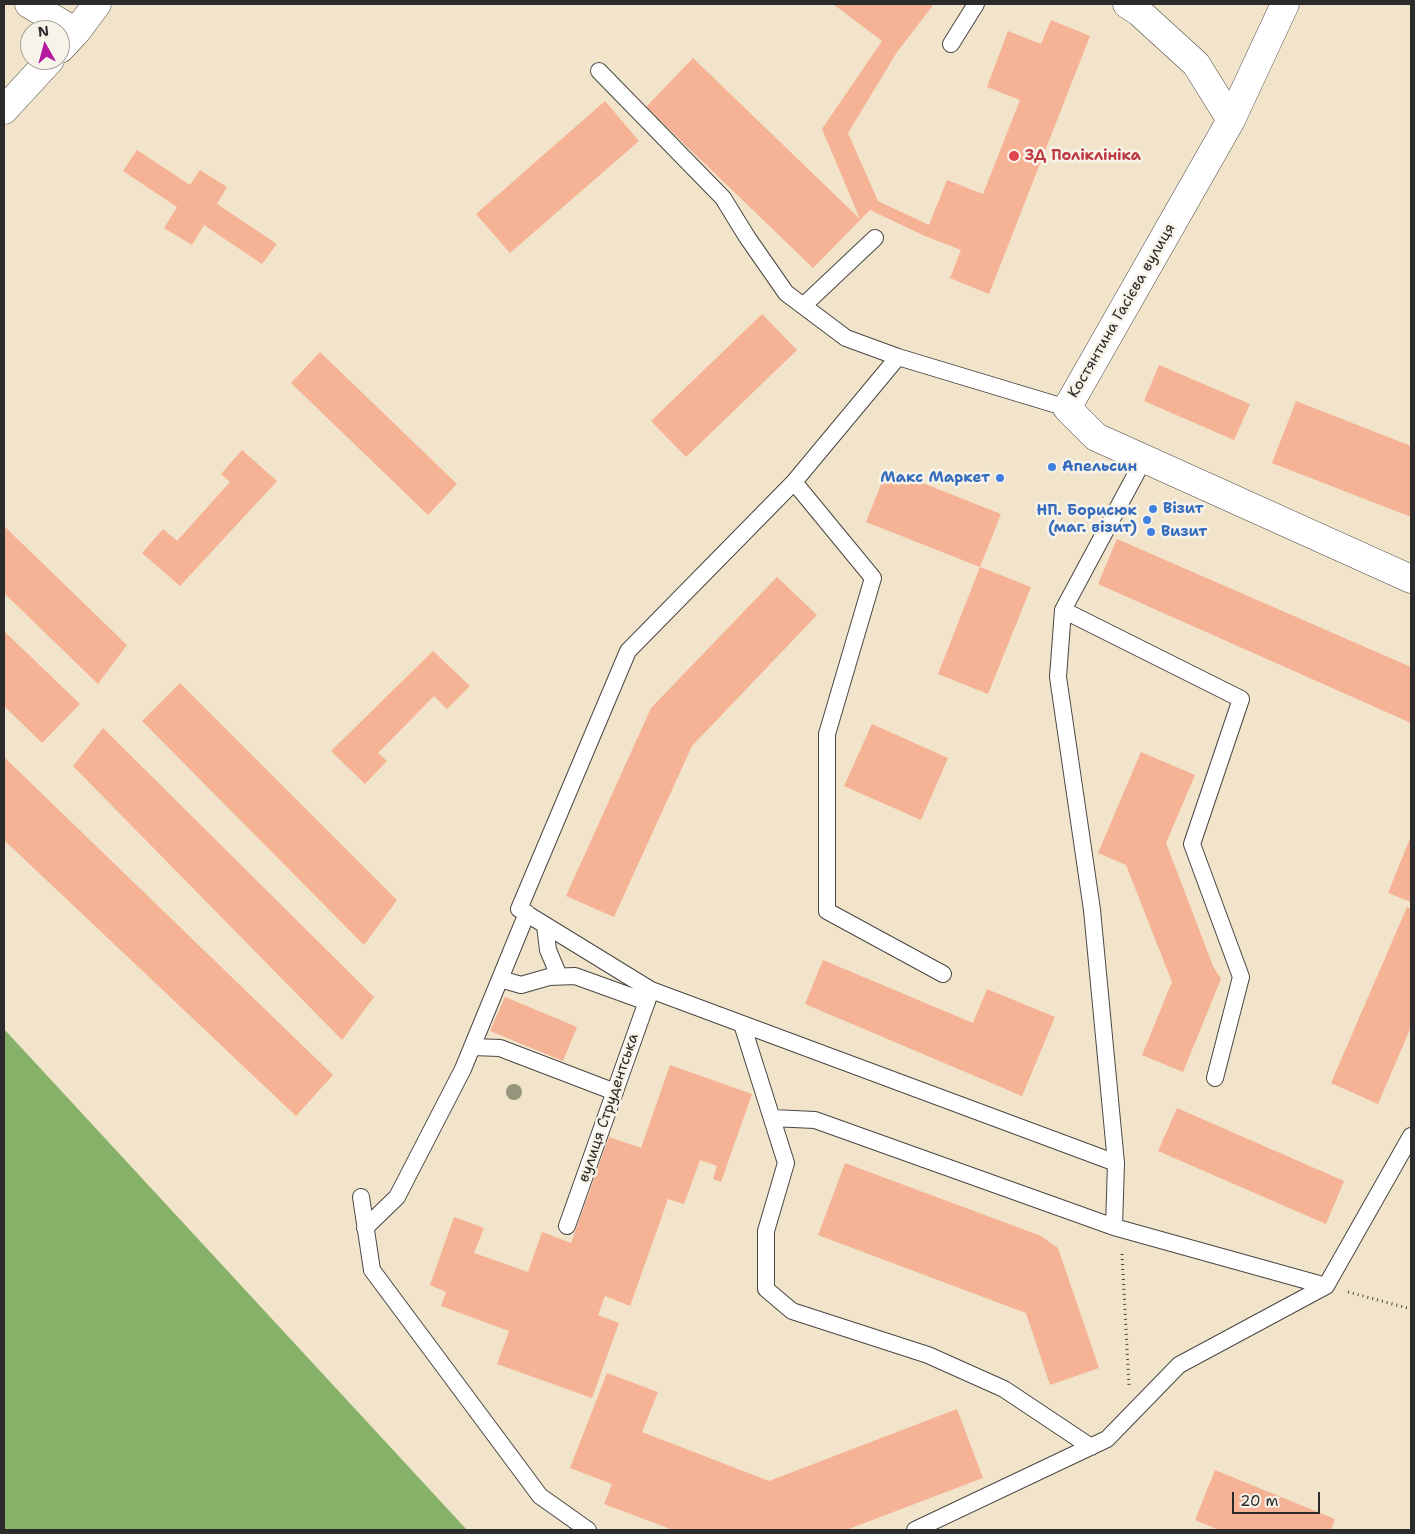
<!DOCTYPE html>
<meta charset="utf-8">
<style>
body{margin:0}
#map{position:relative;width:1415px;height:1534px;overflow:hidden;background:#f1e4ca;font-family:"Shantell Sans",sans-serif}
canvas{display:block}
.frame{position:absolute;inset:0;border:5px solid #2b2b2b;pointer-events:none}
.north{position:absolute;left:20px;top:20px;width:50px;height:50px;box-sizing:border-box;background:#f7f3e8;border:1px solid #a5a39c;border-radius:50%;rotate:353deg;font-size:14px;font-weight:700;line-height:20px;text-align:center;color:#2b2b2b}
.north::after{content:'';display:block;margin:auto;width:18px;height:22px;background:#b5179e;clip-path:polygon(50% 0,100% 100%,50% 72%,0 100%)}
.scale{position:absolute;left:1232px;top:1492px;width:88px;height:22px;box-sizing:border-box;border:2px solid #2b2b2b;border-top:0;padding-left:6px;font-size:15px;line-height:18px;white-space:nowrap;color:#2b2b2b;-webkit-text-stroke:4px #f7f3e8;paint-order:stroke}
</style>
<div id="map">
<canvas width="1415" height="1534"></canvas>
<div class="frame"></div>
<div class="north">N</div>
<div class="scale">20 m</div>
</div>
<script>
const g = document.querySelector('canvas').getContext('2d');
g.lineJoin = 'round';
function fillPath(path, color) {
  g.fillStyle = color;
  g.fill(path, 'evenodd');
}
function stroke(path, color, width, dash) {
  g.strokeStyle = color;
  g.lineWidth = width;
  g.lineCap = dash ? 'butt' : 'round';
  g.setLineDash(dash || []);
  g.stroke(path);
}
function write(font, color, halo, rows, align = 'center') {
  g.font = font + ' "Shantell Sans",sans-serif';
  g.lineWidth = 5;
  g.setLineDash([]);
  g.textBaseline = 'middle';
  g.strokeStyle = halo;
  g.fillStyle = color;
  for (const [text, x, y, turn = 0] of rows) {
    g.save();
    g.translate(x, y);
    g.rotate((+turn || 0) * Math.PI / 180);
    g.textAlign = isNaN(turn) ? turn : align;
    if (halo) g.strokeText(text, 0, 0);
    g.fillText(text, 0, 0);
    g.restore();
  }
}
const forest = new Path2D(`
 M4,1029L467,1530H4Z`);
const building = new Path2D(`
 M833,4H934L897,52L848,133L878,201L929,225L947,180L983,194L1020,100L987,87L1008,31L1041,44L1051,20L1090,36L989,294L950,278L961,250L925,236L870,210L813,268L646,107L693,58L860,219L822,129L882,41Z
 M605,101L639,141L510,253L476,214Z
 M137,150L190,185L200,170L227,187L217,204L277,244L262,264L204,225L192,245L164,228L177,207L123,171Z
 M762,314L797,350L686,457L651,421Z
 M320,352L457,484L428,515L291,383Z
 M1159,365L1250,404L1234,440L1144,401Z
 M1296,401L1411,446V517L1272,463Z
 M242,450L277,481L180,586L142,553L163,529L177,541L230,482L221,474Z
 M887,469L1001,514L980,567L866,522Z
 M4,526L127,645L98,684L4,593Z
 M1117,539L1411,667V723L1098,584Z
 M980,567L1031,587L988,694L938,674Z
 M777,577L817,615L692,746L614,917L566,896L651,708Z
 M4,631L80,704L42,743L4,706Z
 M433,651L470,686L447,709L434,696L378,753L387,761L365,784L331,751Z
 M180,683L397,900L364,945L142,721Z
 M872,724L948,758L921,820L844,786Z
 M103,728L374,997L342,1040L73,766Z
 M1141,752L1195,775L1166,843L1213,966L1221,979L1183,1072L1142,1055L1172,982L1126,865L1098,853Z
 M4,757L333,1075L296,1116L4,840Z
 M1411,836V902L1388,893Z
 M1407,907L1411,909V1027L1378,1104L1331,1083Z
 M823,960L973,1023L987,989L1055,1017L1022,1096L805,1004Z
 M505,997L577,1027L563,1061L490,1031Z
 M670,1065L752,1094L721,1182L713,1179L717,1166L700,1160L684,1204L668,1199L630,1306L605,1296L598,1315L619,1323L592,1398L497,1364L509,1331L441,1306L446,1292L430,1285L454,1217L484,1228L474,1253L528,1272L542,1232L571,1243L609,1137L641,1148Z
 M1177,1108L1344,1181L1326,1224L1158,1151Z
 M845,1163L1041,1236L1058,1248L1099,1368L1050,1385L1026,1313L818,1235Z
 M607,1373L658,1392L642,1432L769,1481L957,1409L983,1478L846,1530H673L604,1504L612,1484L570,1468Z
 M1215,1470L1335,1519L1331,1530H1219L1195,1520Z`);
const path = new Path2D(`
 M1122,1254L1129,1385
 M1348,1292L1411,1309`);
const service = new Path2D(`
 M951,44L976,4
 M599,71L723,198L747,237L786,293L846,338L898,357
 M803,306L875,238
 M794,482L628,651L519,909L651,990L1116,1163
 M1063,610L1144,459
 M545,925L548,950L559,976
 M943,974L827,911V734L873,578L794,482L898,357L1067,408
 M500,979L521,985L549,977L575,976L647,1002
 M742,1024L786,1163L766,1231V1289L792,1311L928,1355L1004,1389L1091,1447
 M472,1047L500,1048L615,1092
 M772,1118L815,1120L1114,1227L1326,1286
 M361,1197L372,1270L540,1496L588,1530
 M567,1226L651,990
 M1114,1227L1116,1163L1092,910L1058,677L1063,610L1241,699L1192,844L1241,977L1215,1078
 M365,1228L397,1197L463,1069L527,913
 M915,1530L1107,1439L1179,1365L1326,1286L1411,1136`);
const minor = new Path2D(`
 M29,4L76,32
 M1127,4L1139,12L1196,64L1231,120L1067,408L1096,437L1411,579
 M60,49L76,32L97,4
 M4,110L50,60
 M1231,120L1285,4`);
const trees = [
 [514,1092]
];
const markers = [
 [1014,156,6,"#e0444e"],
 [1052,467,5,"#3f7fe0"],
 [1000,478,5,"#3f7fe0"],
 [1153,509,5,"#3f7fe0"],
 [1147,520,5,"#3f7fe0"],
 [1151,532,5,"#3f7fe0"]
];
const healthNames = [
 ["ЗД Поліклініка",1025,156]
];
const streetNames = [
 ["Костянтина Гасієва вулиця",1122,311,-60],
 ["вулиця Струдентська",609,1108,-71]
];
const shopNames = [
 ["Апельсин",1062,467],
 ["Макс Маркет",990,478,"right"],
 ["Візит",1163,509],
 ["НП. Борисюк",1137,511,"right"],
 ["(маг. візит)",1137,528,"right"],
 ["Визит",1161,532]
];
fillPath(forest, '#86b168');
fillPath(building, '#f5b295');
stroke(service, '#494743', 18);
stroke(minor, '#494743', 29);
stroke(path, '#494743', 3, [1, 4]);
stroke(service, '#fff', 16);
stroke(minor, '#fff', 28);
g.fillStyle = '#95957d';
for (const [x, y] of trees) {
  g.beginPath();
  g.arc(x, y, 8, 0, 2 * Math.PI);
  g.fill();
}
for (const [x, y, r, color] of markers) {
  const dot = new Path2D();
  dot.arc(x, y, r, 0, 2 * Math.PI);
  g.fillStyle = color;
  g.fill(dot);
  stroke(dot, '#f7f3e8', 2);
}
write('bold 15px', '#be3a42', '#f7f3e8', healthNames, 'left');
write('15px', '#2b2b2b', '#f7f3e8', streetNames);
write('bold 15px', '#366cbe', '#f7f3e8', shopNames, 'left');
</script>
